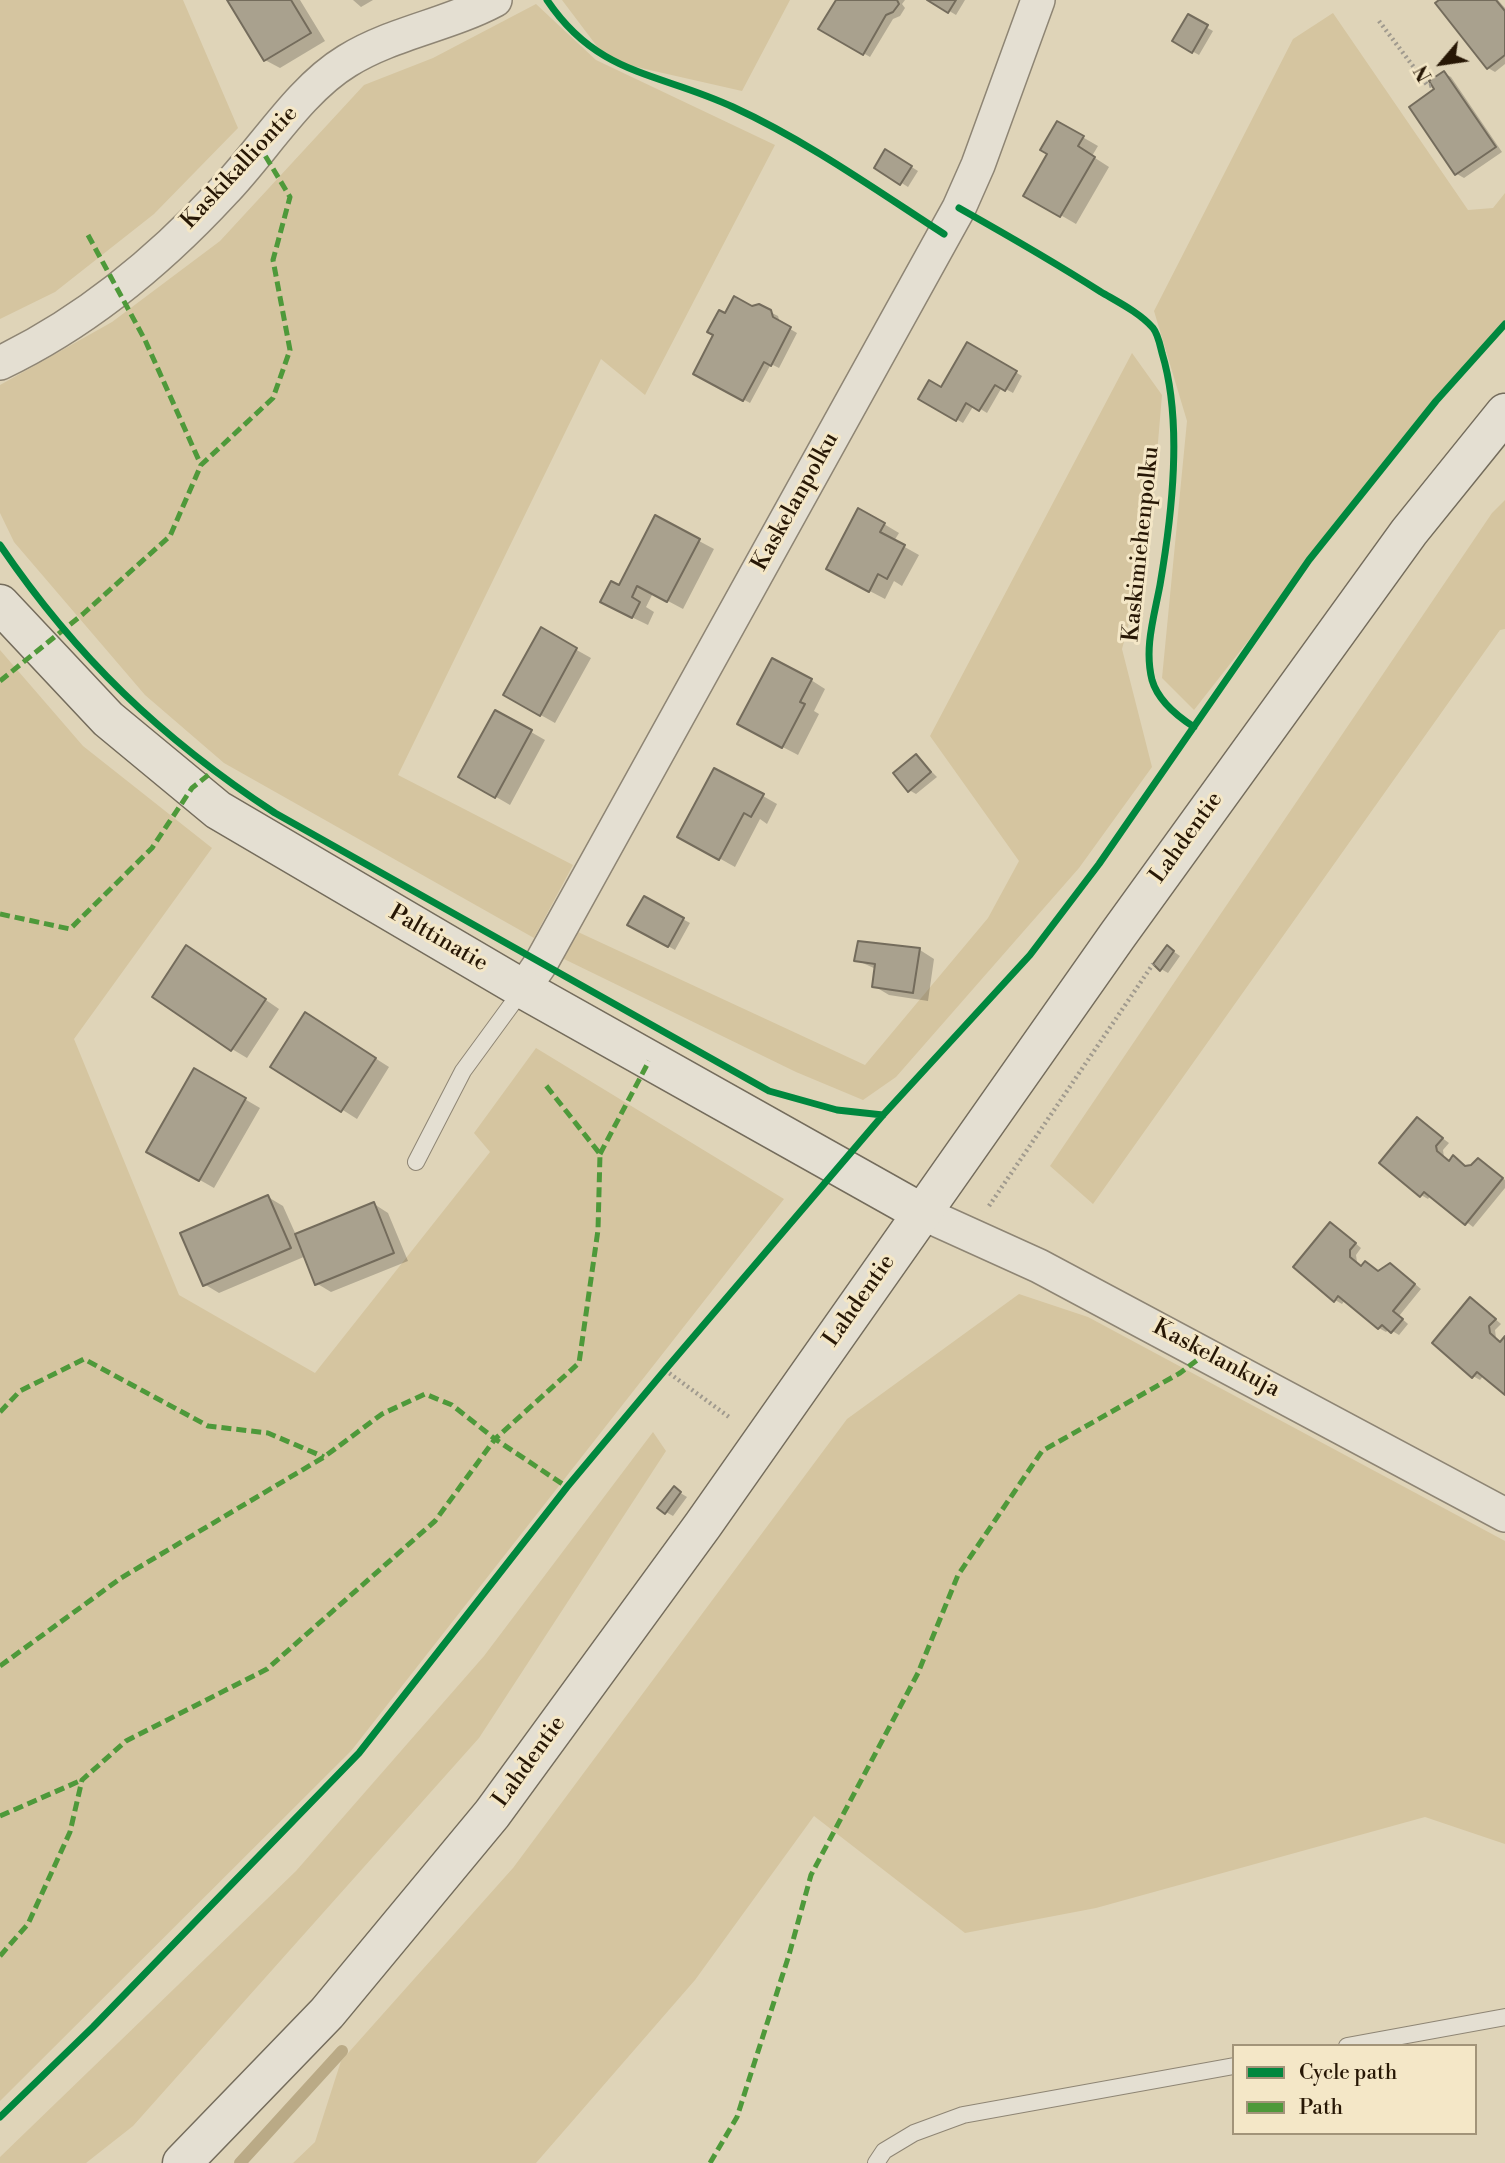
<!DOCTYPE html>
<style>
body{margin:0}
#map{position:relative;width:1505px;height:2163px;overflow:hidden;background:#dfd4b8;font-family:"Libre Bodoni",serif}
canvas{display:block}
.legend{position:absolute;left:1232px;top:2044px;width:245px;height:91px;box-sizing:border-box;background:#f4e7c7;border:2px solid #a29479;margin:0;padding:9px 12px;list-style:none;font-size:21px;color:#271705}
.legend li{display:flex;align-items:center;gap:14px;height:35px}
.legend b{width:35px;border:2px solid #a29479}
.north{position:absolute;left:1407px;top:28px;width:70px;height:70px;-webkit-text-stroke:5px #f4e7c7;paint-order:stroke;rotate:241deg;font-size:19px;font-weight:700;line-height:28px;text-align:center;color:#271705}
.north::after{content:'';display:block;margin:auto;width:24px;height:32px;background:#271705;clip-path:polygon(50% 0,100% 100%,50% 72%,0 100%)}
</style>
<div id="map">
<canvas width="1505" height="2163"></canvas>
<ul class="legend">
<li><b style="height:9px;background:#00873e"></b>Cycle path</li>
<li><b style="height:9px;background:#4e993a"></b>Path</li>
</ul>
<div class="north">N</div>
</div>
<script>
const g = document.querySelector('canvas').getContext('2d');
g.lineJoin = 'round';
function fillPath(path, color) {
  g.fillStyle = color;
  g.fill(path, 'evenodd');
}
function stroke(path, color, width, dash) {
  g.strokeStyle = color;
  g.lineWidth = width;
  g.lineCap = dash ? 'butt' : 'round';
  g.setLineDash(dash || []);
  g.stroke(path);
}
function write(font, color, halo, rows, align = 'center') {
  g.font = font + ' "Libre Bodoni",serif';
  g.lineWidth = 6;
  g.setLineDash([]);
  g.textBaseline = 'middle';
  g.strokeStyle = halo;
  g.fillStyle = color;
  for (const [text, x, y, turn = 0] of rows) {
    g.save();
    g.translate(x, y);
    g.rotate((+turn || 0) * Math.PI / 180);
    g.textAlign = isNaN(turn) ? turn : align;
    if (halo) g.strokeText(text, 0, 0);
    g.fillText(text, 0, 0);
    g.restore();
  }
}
const green = new Path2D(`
 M0,0H183L238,128L154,214L55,292L0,319Z
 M562,0H790L742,91L632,66L602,53Z
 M536,4L596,60L775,145L645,395L601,359L398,775L573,865L534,938L224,763L145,695L14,542L0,513V385L112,322L220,241L364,85L433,58Z
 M1333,13L1468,210L1493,208L1505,193V322L1436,401L1194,710L1162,678L1187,421L1154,311L1293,39Z
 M1132,353L1162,395L1149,548L1122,649L1152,767L1079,868L896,1077L863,1100L796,1072L562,958L578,932L865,1065L988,918L1019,861L930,736Z
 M1505,500V629L1500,630L1093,1204L1050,1166L1492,513Z
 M0,650L83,746L212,848L74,1039L179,1295L315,1373L490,1152L474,1133L536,1048L784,1199L351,1751L0,2101Z
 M1019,1294L1088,1317L1505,1541V1844L1425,1817L1096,1908L965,1933L814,1816L695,1980L536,2163H293L315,2142L341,2061L513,1868L847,1419Z
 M653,1432L666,1451L479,1738L133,2126L86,2163H0V2157L296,1871L484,1656Z`);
const shadow = new Path2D(`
 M229,0H300L325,41L280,68L265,60Z
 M353,0H373L361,7Z
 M838,0H905L902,4L905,8L900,16L893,19L870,57L821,28Z
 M931,0H965L956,15Z
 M1442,0H1498L1505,8V64L1495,72L1488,68Z
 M1188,17L1213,31L1199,55L1174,41Z
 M1444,73L1451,77L1502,152L1464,178L1457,174L1411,107L1437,90Z
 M1058,123L1098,146L1092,156L1109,167L1076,224L1026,195L1049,154Z
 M886,151L918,171L908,187L876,167Z
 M752,308L770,312L778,316L780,323L797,333L779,368L771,364L750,403L695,373L725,315Z
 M968,344L1022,376L1013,393L1002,387L987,413L974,405L963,423L920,398L942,389Z
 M656,518L714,549L683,609L653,593L646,607L654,612L648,625L617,610L619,587Z
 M884,524L899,533L894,541L919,555L902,586L894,581L885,599L843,577Z
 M541,630L591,658L555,723L505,695Z
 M811,680L825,689L814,711L819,714L798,755L754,732Z
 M496,712L545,740L510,805L460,776Z
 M916,756L937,777L916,794L909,790Z
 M763,796L777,804L767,824L760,819L735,867L692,843Z
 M644,898L690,923L675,950L630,925Z
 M1167,947L1180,956L1168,973L1161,969Z
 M920,950L934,959L928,1001L889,995L874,986L876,969L856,960Z
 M202,956L279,1009L247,1058L232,1049Z
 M320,1023L389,1067L357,1119L273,1066Z
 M195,1070L260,1108L214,1188L149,1151Z
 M1417,1119L1449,1143L1443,1150L1444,1157L1450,1162L1453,1158L1467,1167L1485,1164L1505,1180V1188L1473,1227L1431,1195L1428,1199L1421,1195Z
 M268,1197L283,1206L296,1235L374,1204L388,1213L408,1261L331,1292L316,1283L306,1256L219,1293L204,1284Z
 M1338,1228L1361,1248L1356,1255L1357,1262L1362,1267L1366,1263L1379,1273L1397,1269L1421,1289L1399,1316L1408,1324L1399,1335L1389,1329L1386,1332L1379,1328L1345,1300L1342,1304L1335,1300Z
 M1477,1303L1501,1324L1495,1330L1496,1338L1502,1343L1505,1339V1393L1484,1375L1480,1380L1473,1376Z
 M674,1489L687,1497L673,1516L666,1512Z`);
const stream = new Path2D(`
 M240,2163L342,2051`);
const building = new Path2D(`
 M227,0H291L311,33L264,61Z
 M836,0H897L899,4L893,12L886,15L863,55L818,29Z
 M927,0H956L948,13Z
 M1439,0H1496L1505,11V55L1487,69L1435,3Z
 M1188,14L1208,25L1192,53L1172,41Z
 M1444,71L1496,147L1455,175L1409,107L1434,89L1429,81Z
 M1057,121L1084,136L1078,146L1095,157L1060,217L1023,196L1047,154L1040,150Z
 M885,149L912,166L900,185L874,168Z
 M734,296L752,306L759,304L771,310L773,317L791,327L771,366L764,362L743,401L693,374L713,335L707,332L719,310L725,313Z
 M967,342L1017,371L1005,391L995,385L979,411L966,403L956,421L918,399L929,380L941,387Z
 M858,508L885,523L880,532L905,545L887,579L878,574L869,592L826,569Z
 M655,515L700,539L667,602L637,586L632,597L640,602L632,618L600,602L611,581L619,585Z
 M541,627L577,648L540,716L503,695Z
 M772,658L812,679L800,702L805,704L782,748L737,724Z
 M495,710L532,730L495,798L458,777Z
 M916,754L931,772L908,792L893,773Z
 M714,768L764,794L751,817L744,813L719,860L677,837Z
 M644,896L684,918L668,947L627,925Z
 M858,941L920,948L913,993L872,987L875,964L854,961Z
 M186,945L266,999L231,1051L152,997Z
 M1167,945L1174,951L1160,971L1153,964Z
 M305,1012L376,1058L341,1112L270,1067Z
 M194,1068L246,1098L199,1181L146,1152Z
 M1417,1117L1443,1138L1436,1146L1437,1151L1449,1161L1453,1155L1465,1166L1471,1165L1478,1158L1503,1178L1465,1225L1424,1192L1420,1197L1379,1163Z
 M268,1195L291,1248L203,1286L180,1233Z
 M374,1202L394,1253L315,1285L295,1234Z
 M1330,1222L1356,1243L1350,1250V1257L1361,1266L1365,1261L1378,1271L1390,1263L1415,1284L1393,1311L1403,1319L1391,1333L1382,1325L1378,1329L1338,1296L1334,1302L1293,1267Z
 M1470,1297L1496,1319L1489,1326L1490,1333L1500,1342L1505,1336V1395L1477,1372L1472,1378L1432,1343Z
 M674,1486L681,1492L665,1514L657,1508Z`);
const path = new Path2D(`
 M1379,21L1428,86L1432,85
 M989,1206L1153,964
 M665,1370L729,1417L727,1419`);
const lane = new Path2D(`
 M416,1162L463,1071L523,989
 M1347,2046L1505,2017
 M876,2163L884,2151L914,2133L963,2115L1234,2066`);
const street = new Path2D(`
 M0,363C84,323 160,260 223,192C262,152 299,90 347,61C392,33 448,25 495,0
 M523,989L541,963L959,208L978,165L1038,0
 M922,1213L1039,1266L1505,1515`);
const secondary = new Path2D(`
 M0,604L108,719L218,810L523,989L922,1213
 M182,2163L327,2013L492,1814L703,1525L1117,936L1409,532L1505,413`);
const quiet = new Path2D(`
 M88,235L145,340L201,465
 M0,681L83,614L170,536L201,465L273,398L290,350L273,260L290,197L260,147
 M0,914L70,929L152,848L192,788L212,772
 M600,1154L649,1061
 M0,1412L20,1391L84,1359L208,1426L268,1433L324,1457
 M0,1666L121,1578L324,1457L382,1414L425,1394L452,1405L495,1439L567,1487
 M0,1816L82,1780
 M0,1956L28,1924L70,1832L82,1780L126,1741L267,1669L435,1521L495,1439L579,1363L598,1230L600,1154L544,1083
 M710,2163L737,2117L789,1955L811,1875L918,1673L958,1575L1042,1451L1180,1373L1205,1354`);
const cycleway = new Path2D(`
 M547,0C598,76 658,72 733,107C807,141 876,190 944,234
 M959,208C1007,235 1054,262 1101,292C1118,302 1140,313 1153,328C1158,334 1160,345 1162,353C1183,422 1172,515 1160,585C1154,617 1144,648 1152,680C1158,701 1177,716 1194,727
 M0,545C76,657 162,739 275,813L769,1091L837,1110L883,1115
 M0,2117L93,2027L359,1753L567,1487L665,1370L883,1115L1030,955L1099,864L1309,560L1436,401L1505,324`);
const streetNames = [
 ["Kaskikalliontie",240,168,-47],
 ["Kaskelanpolku",796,502,-61],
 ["Kaskimiehenpolku",1142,544,-84],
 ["Lahdentie",1187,838,-54],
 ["Palttinatie",438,939,30],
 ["Lahdentie",860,1301,-55],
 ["Kaskelankuja",1216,1359,28],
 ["Lahdentie",530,1762,-54]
];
fillPath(green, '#d5c5a0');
fillPath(shadow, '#0003');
stroke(stream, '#baaa86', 12);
fillPath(building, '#a9a18e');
stroke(building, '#746c5c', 2);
stroke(lane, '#8e8574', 18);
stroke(street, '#8e8574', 36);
stroke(secondary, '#746c5c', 41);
stroke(path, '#a09a8e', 4.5, [2, 3.5]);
stroke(lane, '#e4dfd2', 16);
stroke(street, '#e4dfd2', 33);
stroke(secondary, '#e4dfd2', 38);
stroke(quiet, '#4e993a', 5, [10, 5]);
stroke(cycleway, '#00873e', 7);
write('23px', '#271705', '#f4e7c7', streetNames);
</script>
